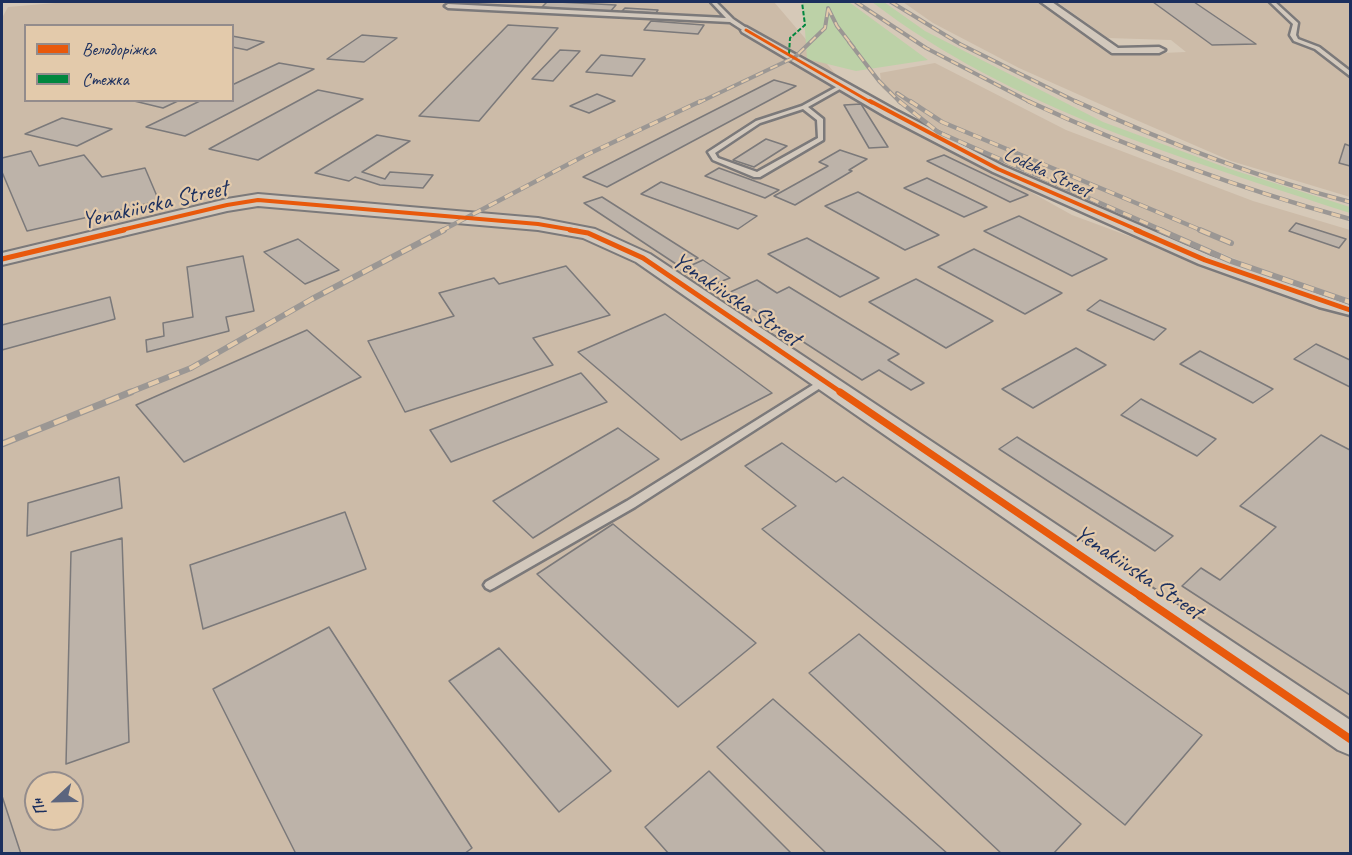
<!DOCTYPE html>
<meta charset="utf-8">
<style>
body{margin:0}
#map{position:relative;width:1352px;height:855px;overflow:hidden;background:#d6c9b8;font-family:Caveat,sans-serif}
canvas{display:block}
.frame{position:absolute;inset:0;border:3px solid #1b2f5e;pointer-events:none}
.legend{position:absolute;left:24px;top:24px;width:210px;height:78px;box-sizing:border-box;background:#e3caab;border:2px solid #938c8c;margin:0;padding:8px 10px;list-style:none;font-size:18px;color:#1b2f5e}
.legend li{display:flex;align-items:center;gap:12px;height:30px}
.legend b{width:30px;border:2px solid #938c8c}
.north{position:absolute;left:24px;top:771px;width:60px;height:60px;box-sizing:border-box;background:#e3caab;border:2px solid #938c8c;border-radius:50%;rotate:248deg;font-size:16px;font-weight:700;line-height:24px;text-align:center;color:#1b2f5e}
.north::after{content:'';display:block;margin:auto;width:21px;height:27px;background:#5c657e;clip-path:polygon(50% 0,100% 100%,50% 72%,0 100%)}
</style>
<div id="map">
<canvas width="1352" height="855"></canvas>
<div class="frame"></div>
<ul class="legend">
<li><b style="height:8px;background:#e8590c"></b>Велодоріжка</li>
<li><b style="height:8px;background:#00873e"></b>Стежка</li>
</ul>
<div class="north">Пн</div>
</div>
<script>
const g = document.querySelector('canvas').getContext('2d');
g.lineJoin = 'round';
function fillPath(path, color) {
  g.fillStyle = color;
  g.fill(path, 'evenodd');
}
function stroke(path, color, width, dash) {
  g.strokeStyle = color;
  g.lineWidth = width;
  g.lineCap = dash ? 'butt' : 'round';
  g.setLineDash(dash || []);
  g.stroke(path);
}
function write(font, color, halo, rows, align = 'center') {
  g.font = font + ' Caveat,sans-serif';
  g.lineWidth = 4.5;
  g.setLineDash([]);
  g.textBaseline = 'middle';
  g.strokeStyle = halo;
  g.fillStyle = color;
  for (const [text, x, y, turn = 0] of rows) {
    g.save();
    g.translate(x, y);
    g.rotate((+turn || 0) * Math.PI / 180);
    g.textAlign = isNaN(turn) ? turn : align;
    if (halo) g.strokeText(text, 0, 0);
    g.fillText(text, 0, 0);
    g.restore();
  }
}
const built = new Path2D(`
 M67,2H774L851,92L1072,215L1293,297L1350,313V853L2,854V18L8,7ZM26,26H232V100H26ZM36,783H72V819H36Z
 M903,2H1039L1115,55L1186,52L1171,40L1108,38L1057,2H1350V197L1231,161L1120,113L1019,68L933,23Z
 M935,63L1066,130L1253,201L1350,230V299L1269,273L1074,192L942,132L882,88L880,73Z`);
const green = new Path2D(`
 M803,2H849L928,60L856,71L807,59Z
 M872,2H884L925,31L1103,122L1230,169L1350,207V213C1185,159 1012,109 872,2Z`);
const building = new Path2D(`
 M547,2H558L616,5L609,13L542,7Z
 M1153,2H1194L1256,44L1212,45Z
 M625,8L658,10L656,13L622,11Z
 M651,21L704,25L698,34L644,30Z
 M508,25L558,28L479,121L419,116Z
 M362,35L397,38L364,62L327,59Z
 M232,36L264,42L247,50L232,47Z
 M560,50L580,51L553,81L532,79Z
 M601,55L645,59L632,76L586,72Z
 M279,63L314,69L185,136L146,127L202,100H232V85Z
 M774,80L796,86L607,187L583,177Z
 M318,90L363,99L258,160L209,149Z
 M597,94L615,101L589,113L570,106Z
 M130,100H180L163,108Z
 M861,104L888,147L869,148L844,105Z
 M62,118L112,129L77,146L25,134Z
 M377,135L410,141L362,172L385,179L390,172L433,175L423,188L380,185L355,177L349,181L315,173Z
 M766,139L787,146L754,167L733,160Z
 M1345,144L1350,146V166L1339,163Z
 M840,150L867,159L849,170L852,171L795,205L774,196L828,166L819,162Z
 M31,151L39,166L84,155L102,177L145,168L159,201L27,231L2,172V158Z
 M944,155L1028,195L1010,202L927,161Z
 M719,168L779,190L765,198L705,176Z
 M927,178L987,207L964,217L904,188Z
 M661,182L757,216L738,229L641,194Z
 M858,192L939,235L905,250L825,206Z
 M602,197L698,258L679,266L584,203Z
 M1019,216L1107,259L1072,276L984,231Z
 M1296,223L1346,239L1339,248L1289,231Z
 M807,238L879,278L840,297L768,254Z
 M298,239L339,270L305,284L264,252Z
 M974,249L1062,293L1025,314L938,267Z
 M243,256L254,311L226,317L229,331L147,352L146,340L164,336L163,323L193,317L187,267Z
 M703,260L730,278L707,287L681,270Z
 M566,266L610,315L533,338L553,365L405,412L368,341L454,316L439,293L494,278L499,284Z
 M916,279L993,321L946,348L869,302Z
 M757,280L777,293L789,287L899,354L888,360L924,383L911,390L879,370L862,380L728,293Z
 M110,297L115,319L2,350V325Z
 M1100,300L1166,329L1154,340L1087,310Z
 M665,314L772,393L681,440L578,352Z
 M307,330L361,377L184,462L136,405Z
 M1316,344L1350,360V387L1294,359Z
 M1076,348L1106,365L1033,408L1002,389Z
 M1200,351L1273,389L1253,403L1180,364Z
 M581,373L607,402L451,462L430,430Z
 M1141,399L1216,439L1197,456L1121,415Z
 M618,428L659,459L533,538L493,501Z
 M1321,435L1350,450V695L1182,586L1201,568L1220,580L1276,527L1240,506Z
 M1017,437L1173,536L1155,551L999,449Z
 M782,443L836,482L843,477L1202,735L1125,825L762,529L796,506L745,466Z
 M119,477L122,508L27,536L28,503Z
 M345,512L366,569L203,629L190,565Z
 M613,524L756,643L678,707L537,574Z
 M122,538L129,742L66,764L71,552Z
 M329,627L472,848L464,854H296L213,689Z
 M859,634L1081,824L1053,854H1002L809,673Z
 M499,648L611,771L559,812L449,681Z
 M773,699L948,854H827L717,747Z
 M709,771L792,854H669L645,827Z
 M2,796L21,854H2Z`);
const service = new Path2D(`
 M711,2H716L733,19L748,29V31H744L730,22L448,8L445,6L448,4L726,18Z
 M1270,2H1275L1298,23L1296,35L1298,39L1319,47L1350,71V76L1315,49L1294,41L1290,35L1293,24Z
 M842,84L847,85L808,107L823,119V140L760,177H754L713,160L708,152L756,121L802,106ZM803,109L817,120L818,138L757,172L718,158L715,153L760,123Z
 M824,378L828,379L829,381L828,383L635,507L494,588L490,590L486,588L484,585L486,582L627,501Z`);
const minor = new Path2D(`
 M1041,2H1052L1118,48L1159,47L1165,50L1159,53H1112Z
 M746,27L895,110L1003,166L1211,256L1350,305V315L1319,307L1199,264L993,172L885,116L742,32L741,30Z`);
const tertiary = new Path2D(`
 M258,194L538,218L595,229L650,254L1350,720V755L1338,750L636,262L583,238L538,230L258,206L227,211L2,265V253L227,199Z`);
const railFar3 = new Path2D(`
 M856,2L926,48L1032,103
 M891,2L960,44L1079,103
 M828,8L837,26L854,48
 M849,42L879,81L901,103
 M897,93L912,103
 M698,103L795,57L825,28L828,9`);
const railFar2 = new Path2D(`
 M899,101L938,132L1164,231
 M910,101L942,122L1203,231
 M1028,101C1131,149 1241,189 1350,219
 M1075,101C1165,142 1255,177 1350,202
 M441,231L584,156L701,101`);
const railFar1 = new Path2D(`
 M1160,230L1231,261L1350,302
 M1200,230L1231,243
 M128,393L191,368L312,299L444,230`);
const rail = new Path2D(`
 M2,444L131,392`);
const quiet = new Path2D(`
 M789,54L790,38L805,25L802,2`);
const cyclewayFar4 = new Path2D(`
 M746,30L872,103`);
const cyclewayFar3 = new Path2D(`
 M870,101L998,169L1140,231
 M117,231L227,205L258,200L538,224L579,231`);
const cyclewayFar2 = new Path2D(`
 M570,230L588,233L643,258L842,393
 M1136,230L1205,260L1350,310
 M2,259L124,230`);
const cyclewayFar1 = new Path2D(`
 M840,392L1143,598`);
const cycleway = new Path2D(`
 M1140,596L1350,739`);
const farStreetnames = [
 ["Lodzka Street",1047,173,25]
];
const streetNames = [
 ["Yenakiivska Street",155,205,-13],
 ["Yenakiivska Street",736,300,34],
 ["Yenakiivska Street",1138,573,34]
];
fillPath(built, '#ccbba8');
fillPath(green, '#bcd1a7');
fillPath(building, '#bdb3a9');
stroke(building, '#7b797a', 1.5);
stroke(service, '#7b797a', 5);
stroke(minor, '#7b797a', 5);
stroke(tertiary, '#7b797a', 4);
fillPath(service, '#d2c8bc');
fillPath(minor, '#d2c8bc');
fillPath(tertiary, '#d2c8bc');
stroke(railFar3, '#9b9794', 4);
stroke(railFar2, '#9b9794', 4.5);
stroke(railFar1, '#9b9794', 6);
stroke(rail, '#9b9794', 7);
stroke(railFar3, '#e3caab', 2, [8]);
stroke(railFar2, '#e3caab', 3, [9]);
stroke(railFar1, '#e3caab', 4, [11]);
stroke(rail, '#e3caab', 4.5, [14]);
stroke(quiet, '#00873e', 2, [4.5, 2]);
stroke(cyclewayFar4, '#e8590c', 3);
stroke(cyclewayFar3, '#e8590c', 4);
stroke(cyclewayFar2, '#e8590c', 5);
stroke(cyclewayFar1, '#e8590c', 7);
stroke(cycleway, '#e8590c', 8);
write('20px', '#1b2f5e', '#e3caab', farStreetnames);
write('24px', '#1b2f5e', '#e3caab', streetNames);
</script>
